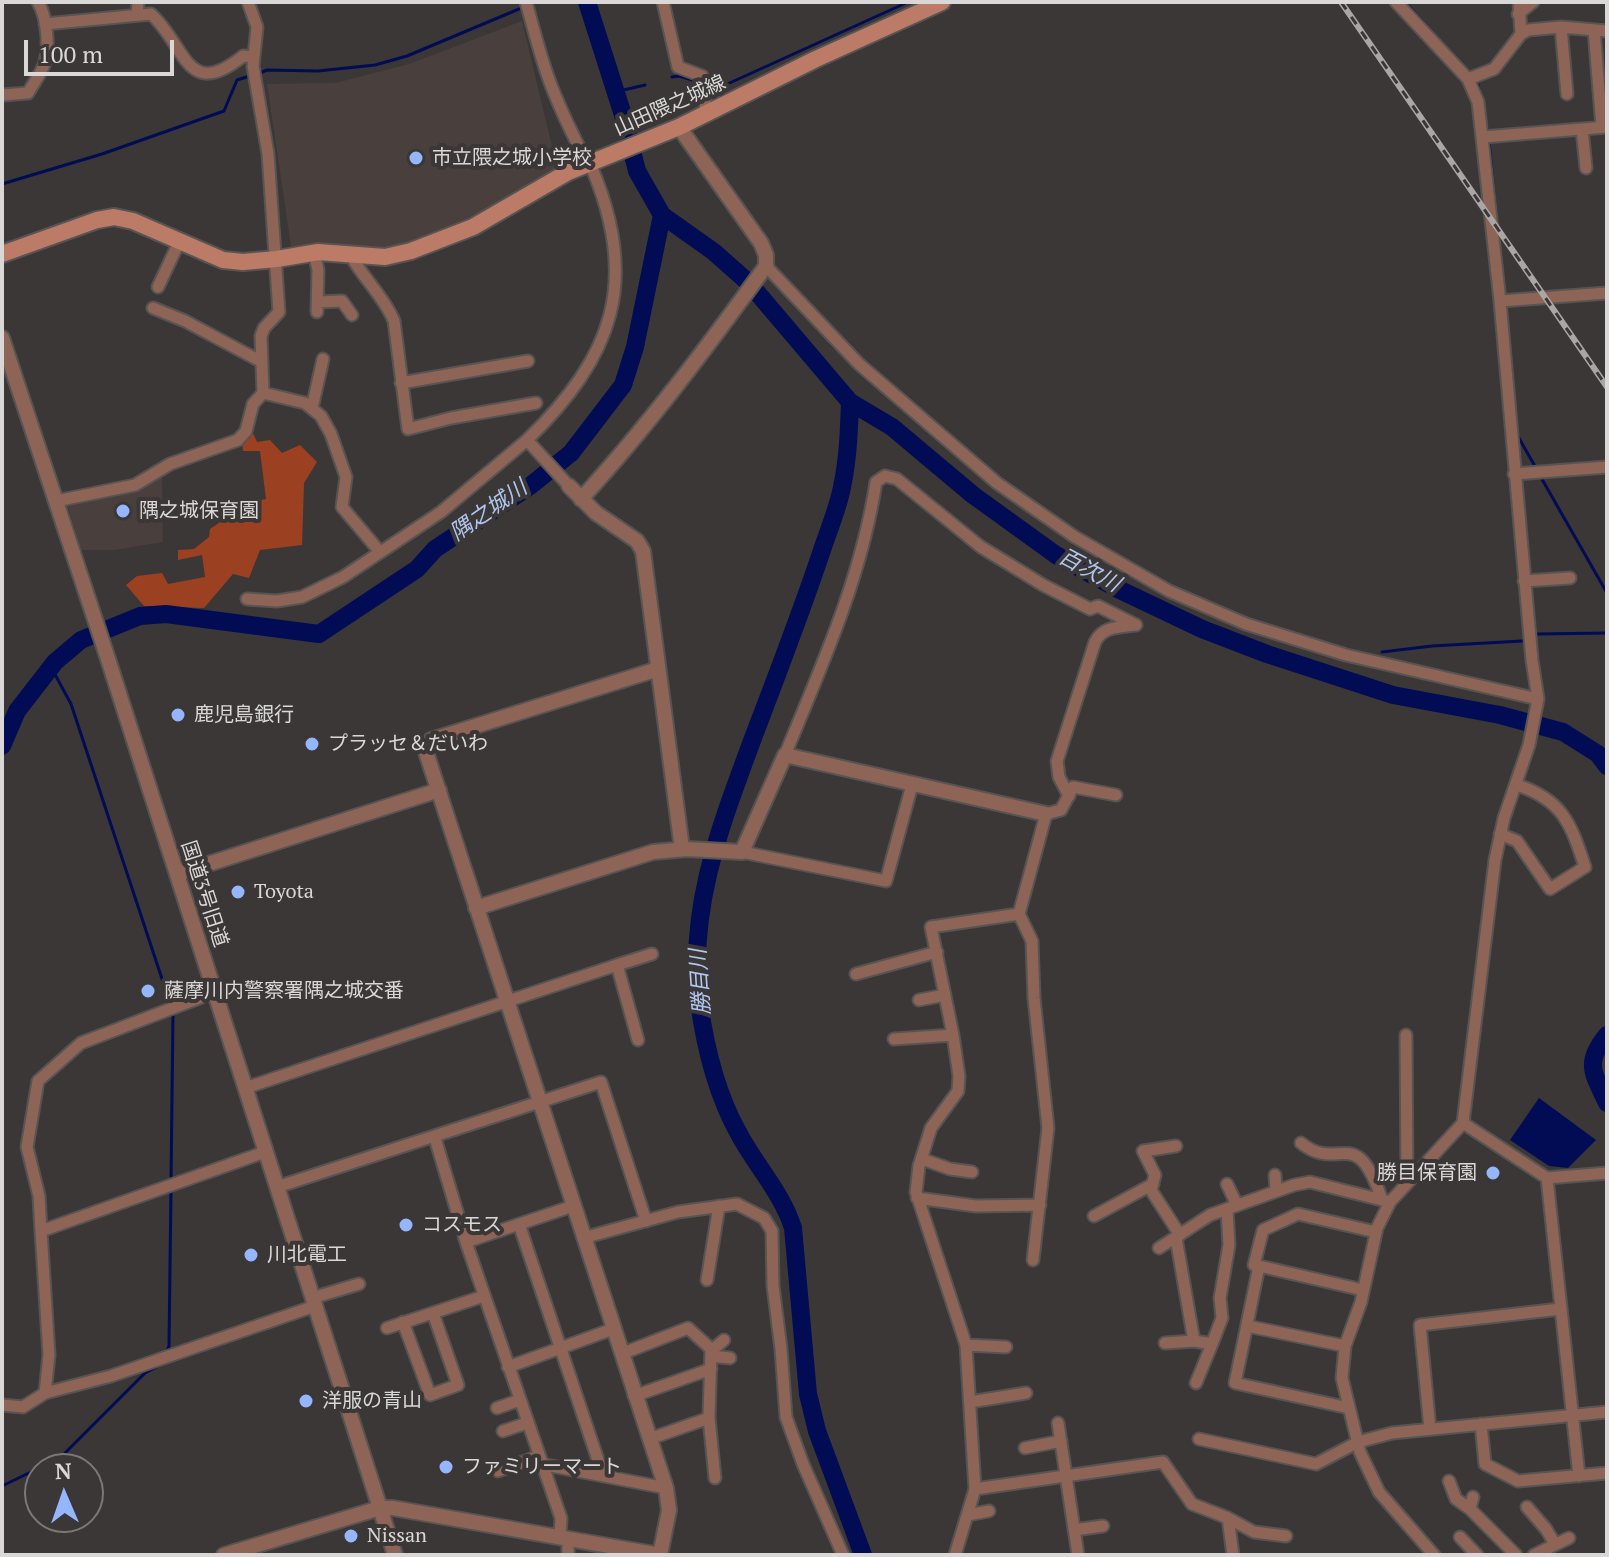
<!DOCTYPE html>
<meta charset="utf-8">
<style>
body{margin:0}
#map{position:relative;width:1609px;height:1557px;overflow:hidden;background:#3a3736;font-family:"PT Serif",serif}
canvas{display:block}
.frame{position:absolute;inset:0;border:4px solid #dad8d7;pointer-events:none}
.north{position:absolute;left:24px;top:1453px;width:80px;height:80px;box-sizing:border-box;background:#3a3736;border:2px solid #7a7776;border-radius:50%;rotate:358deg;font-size:22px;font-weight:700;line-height:32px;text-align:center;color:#dad8d7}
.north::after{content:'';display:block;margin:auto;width:28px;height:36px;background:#95b6fd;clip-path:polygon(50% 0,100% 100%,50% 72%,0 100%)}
.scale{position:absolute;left:24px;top:40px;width:150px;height:36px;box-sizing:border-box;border:4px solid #dad8d7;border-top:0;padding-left:10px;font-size:24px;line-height:28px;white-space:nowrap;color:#dad8d7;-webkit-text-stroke:6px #3a3736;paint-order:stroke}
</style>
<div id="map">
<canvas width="1609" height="1557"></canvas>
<div class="frame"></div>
<div class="north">N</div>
<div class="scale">100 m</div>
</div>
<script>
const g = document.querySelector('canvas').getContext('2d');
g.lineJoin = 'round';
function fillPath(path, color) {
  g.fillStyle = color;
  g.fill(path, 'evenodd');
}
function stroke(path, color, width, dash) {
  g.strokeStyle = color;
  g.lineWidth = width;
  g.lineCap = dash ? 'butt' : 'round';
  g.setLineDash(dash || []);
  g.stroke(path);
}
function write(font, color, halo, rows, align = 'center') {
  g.font = font + ' "PT Serif","Noto Sans JP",serif';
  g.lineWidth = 8;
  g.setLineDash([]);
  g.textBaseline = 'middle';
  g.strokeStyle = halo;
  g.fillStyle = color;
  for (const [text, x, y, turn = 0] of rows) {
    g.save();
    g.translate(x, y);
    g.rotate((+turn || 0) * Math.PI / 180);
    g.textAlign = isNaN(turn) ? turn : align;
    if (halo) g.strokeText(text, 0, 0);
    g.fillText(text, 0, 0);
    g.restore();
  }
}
const built = new Path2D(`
 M522,21L557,167L508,203L440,234L390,248L315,249L292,253L267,84L335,83L409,64Z
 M162,475L163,542L115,550H81L67,503L137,489Z`);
const forest = new Path2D(`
 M251,429L257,442L270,440L282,453L300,445L317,462L304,483L302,545L260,550L249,578L233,574L204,608L144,606L126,585L137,576L162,573L168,584L205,577L202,555L178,560V550L194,549L209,537L210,529L250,502L266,499L260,451H243L242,442L248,437Z`);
const water = new Path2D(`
 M1539,1098L1596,1140L1568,1168L1549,1166L1510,1140Z`);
const stream = new Path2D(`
 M1405,2L1449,51
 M257,74L267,70L318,71L375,65L407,56L519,9
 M672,77L679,76L699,82
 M706,84L723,86L908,2
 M1478,85L1488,134
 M615,92L645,85
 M1489,142L1498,234
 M2,184L102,154L224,111L237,80L250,76
 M1516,433L1536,468
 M1539,474L1607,593
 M1538,634L1607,633
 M1382,652L1432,646L1522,641
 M51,667L71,704L171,1006
 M171,1182L173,1013
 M166,1353L169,1346L171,1189
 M2,1486L60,1458L145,1373L162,1364`);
const river = new Path2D(`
 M662,215L714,252L749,283L850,402L892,427L973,495L1056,555L1118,589L1202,629L1267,654L1393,695L1500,715L1563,732L1598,754L1607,766
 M850,402C849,431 848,459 842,487C838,508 829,529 822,550C801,613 777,675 753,738C721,825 688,907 699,1002C705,1046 717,1095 739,1134C756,1166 782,1193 793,1228L808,1394L817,1431L863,1555
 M2,746L17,711L55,662L81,640L140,616L166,614L319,634L417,569L435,549L530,486L571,453L623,385L635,347L662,215L637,171L623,115L587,2
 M1607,1035C1584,1063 1593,1073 1607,1103`);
const minor = new Path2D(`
 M526,2C535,33 542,65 555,95C562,112 570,129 578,145C582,152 588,159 591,166C640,280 614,356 527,440L569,486
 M663,2L678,67L702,76L706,113
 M1396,2L1468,79L1478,102L1500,301L1532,660L1538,699L1529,745L1504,818L1495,860L1463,1123L1390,1202L1377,1228L1361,1302L1345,1346L1342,1378L1360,1452L1379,1492L1434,1555
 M1519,2L1521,34
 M1518,14L1533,2
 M137,15L138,2
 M45,24L151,14C186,45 186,102 243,56L252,57
 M1561,27L1567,94
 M1594,30L1602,127
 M1468,79L1494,69L1521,34L1528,30L1561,27L1607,31
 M2,95L28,93C33,84 40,75 44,65C50,48 47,17 38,2
 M1582,129L1586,168
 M1483,137L1607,127
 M314,253L318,270L317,312
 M351,256C364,279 384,297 394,321L408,429L451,418L536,403
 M766,266L859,364L997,483L1075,537L1169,591L1246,624L1346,655L1538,699
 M158,287L180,240
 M1500,301L1607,293
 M318,302L342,301L352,315
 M153,308L185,321L262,362
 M401,383L528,361
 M263,393L305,403L321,416L331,434L346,477L342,507L380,552
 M312,408L323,359
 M1514,474L1607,467
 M56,501L135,485L170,464L238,440L246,431L253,404L263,393L261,336L264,328L279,312L268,154L253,66L257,27L248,2
 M1524,581L1570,578
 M247,599L277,601L302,597L343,577L441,512L527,440
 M785,755C822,665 861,579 876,482L885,476L897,479L981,547L1043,585L1090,609L1098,606L1136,625C1120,627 1103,626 1095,642L1057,761L1059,777L1069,796
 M1500,834L1517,841L1550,889L1585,867C1571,824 1563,800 1517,785
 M742,852L886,881L912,785
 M617,965L652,954
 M856,974L937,952
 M919,1000L945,995
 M1406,1035L1407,1181
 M894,1039L953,1035
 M245,1088L617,965L638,1040
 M1463,1123L1547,1178L1607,1173
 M435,1138L466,1242L561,1518L560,1537
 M1301,1143C1339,1174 1356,1121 1382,1200
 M1176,1146L1143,1151L1155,1175L1151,1190L1180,1235
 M922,1159L950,1169L972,1172
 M1275,1175L1276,1191
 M1547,1178L1579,1476
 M1227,1184L1237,1205
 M277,1187L601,1082L646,1221
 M917,1198L976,1206L1040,1205
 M1094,1216L1153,1184
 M519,1224L603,1475
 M41,1231L265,1152
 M583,1238L678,1212L737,1204L764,1218L772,1231L773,1286L781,1349L786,1417L803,1464L843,1555
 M466,1242L573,1206
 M1159,1248L1210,1215L1294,1185L1310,1182L1390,1202
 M1033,1260L1048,1128L1034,998L1032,941L1019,914L1046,814L1061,810L1073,787L1116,795
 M1259,1266L1363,1290
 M707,1280L719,1206
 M312,1298L359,1284
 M403,1322L430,1395L458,1385L433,1313
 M1247,1326L1345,1346
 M387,1328L484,1296
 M1194,1341L1212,1344L1196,1383
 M1165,1343L1194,1341L1176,1238
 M1212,1344L1222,1318L1220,1298L1229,1245L1227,1209
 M966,1345L1006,1347
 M711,1351L724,1340
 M621,1354L688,1328L711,1349L709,1418L715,1478
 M711,1356L730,1358
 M508,1367L613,1329
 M45,1393L49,1355L41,1231L39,1196L27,1147L38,1081L81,1043L215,992
 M634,1396L711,1369
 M970,1402L1026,1393
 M2,1405L23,1407L45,1393L111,1376L315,1306
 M497,1408L520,1400
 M1349,1408L1235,1383L1259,1266L1254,1265L1263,1230L1298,1214L1376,1232
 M1058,1423L1078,1555
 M1481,1424L1485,1464L1518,1481L1607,1473
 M1430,1429L1420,1325L1560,1309
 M503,1431L527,1423
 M649,1439L709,1418
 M1199,1439L1316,1464L1358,1442L1392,1433L1607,1412
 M1025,1448L1061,1441
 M541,1464L666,1488
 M498,1471L539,1456
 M1449,1481L1456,1499L1470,1509
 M975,1489L1163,1462L1192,1504L1228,1518
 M1473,1497L1470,1509L1516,1555
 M1527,1507L1546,1529L1555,1544
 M968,1515L989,1511
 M1074,1530L1103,1526
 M1460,1537L1477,1555
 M568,1555V1539
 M955,1555L975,1489L966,1345L916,1192L919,1166L931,1128L958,1091L959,1076L953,1035L931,927L1019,914
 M1233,1555L1228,1518L1254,1532L1286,1536
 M1534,1555L1569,1538`);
const tertiary = new Path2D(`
 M2,338L108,659L395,1555
 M569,486L596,513L637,541L643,551L682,849
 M581,499C648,426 708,346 766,266V255L761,243L679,127
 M658,669L431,740L425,749L666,1488L669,1510L660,1555
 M177,874L439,790
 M476,908L653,852L687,849L742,852L785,755L1046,814
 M224,1555L380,1508H393L660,1555`);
const secondary = new Path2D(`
 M2,254L97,220L114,217L133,221L223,260L243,262L277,259L318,252L385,257L411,251L473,227L568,172L679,127L816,59L942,2`);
const rail = new Path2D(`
 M1341,2L1607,387`);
const markers = [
 [416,158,8,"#95b6fd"],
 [123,511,8,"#95b6fd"],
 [178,715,8,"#95b6fd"],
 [312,744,8,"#95b6fd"],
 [238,892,8,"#95b6fd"],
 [148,991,8,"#95b6fd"],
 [1493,1173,8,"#95b6fd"],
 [406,1225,8,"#95b6fd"],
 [251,1255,8,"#95b6fd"],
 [306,1401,8,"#95b6fd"],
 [446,1467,8,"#95b6fd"],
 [351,1536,8,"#95b6fd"]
];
const streetNames = [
 ["山田隈之城線",670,106,-24],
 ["国道3号旧道",204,894,72]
];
const poiNames = [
 ["市立隈之城小学校",432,158],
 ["隅之城保育園",139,511],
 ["鹿児島銀行",194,715],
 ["プラッセ＆だいわ",328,744],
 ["Toyota",254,892],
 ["薩摩川内警察署隅之城交番",164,991],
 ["勝目保育園",1477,1173,"right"],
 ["コスモス",422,1225],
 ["川北電工",267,1255],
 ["洋服の青山",322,1401],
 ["ファミリーマート",462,1467],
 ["Nissan",367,1536]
];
const waterNames = [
 ["隅之城川",489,511,-35],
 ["百次川",1089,571,28],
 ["勝目川",701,982,-94]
];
fillPath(built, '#493f3c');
fillPath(forest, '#9b4122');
fillPath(water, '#010c55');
stroke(stream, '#010c55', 3);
stroke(river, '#010c55', 18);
stroke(minor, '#575453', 15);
stroke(tertiary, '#575453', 18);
stroke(secondary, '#575453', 20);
stroke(minor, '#8d6456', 11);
stroke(tertiary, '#8d6456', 14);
stroke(secondary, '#bc7b66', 16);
stroke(rail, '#a9a6a5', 6);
stroke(rail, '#3a3736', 3, [9]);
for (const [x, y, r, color] of markers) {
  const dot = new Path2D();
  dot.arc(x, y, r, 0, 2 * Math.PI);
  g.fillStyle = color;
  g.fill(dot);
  stroke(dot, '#3a3736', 3);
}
write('20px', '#dad8d7', '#3a3736', streetNames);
write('20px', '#dad8d7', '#3a3736', poiNames, 'left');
write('italic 22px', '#b0c5ef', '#3a3736', waterNames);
</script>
